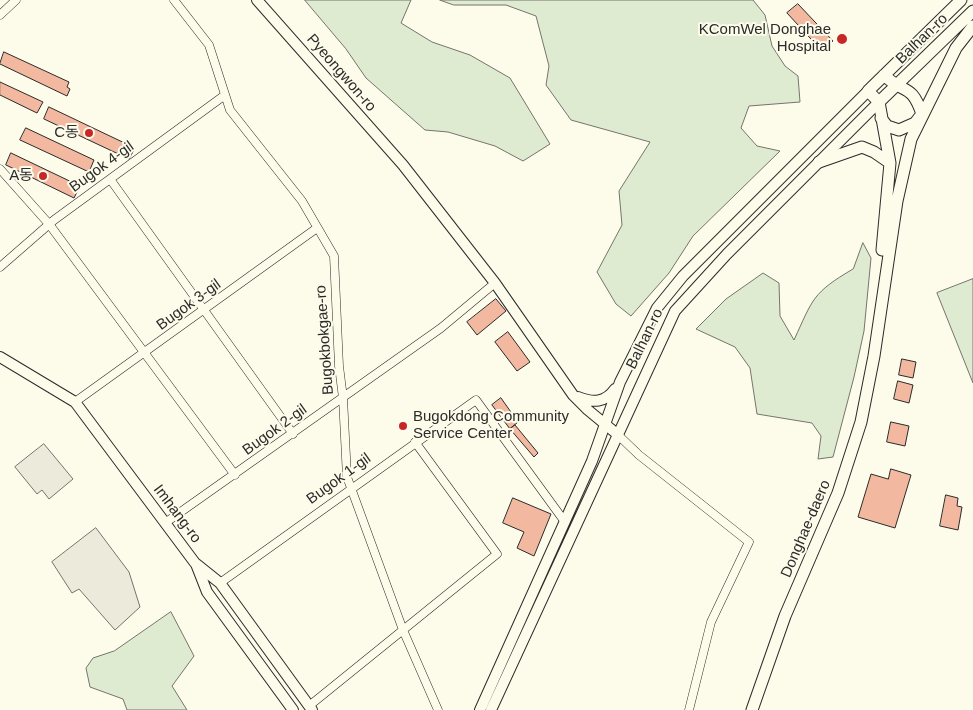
<!DOCTYPE html>
<meta charset="utf-8">
<style>
body{margin:0}
canvas{display:block;background:#fdfbea}
</style>
<canvas width="973" height="710"></canvas>
<script>
const g = document.querySelector('canvas').getContext('2d');
g.lineJoin = 'round';
function fillPath(path, color) {
  g.fillStyle = color;
  g.fill(path, 'evenodd');
}
function stroke(path, color, width, dash) {
  g.strokeStyle = color;
  g.lineWidth = width;
  g.lineCap = dash ? 'butt' : 'round';
  g.setLineDash(dash || []);
  g.stroke(path);
}
function write(font, color, halo, rows, align = 'center') {
  g.font = font + ' Arial,"Noto Sans KR",sans-serif';
  g.lineWidth = 4;
  g.setLineDash([]);
  g.textBaseline = 'middle';
  g.strokeStyle = halo;
  g.fillStyle = color;
  for (const [text, x, y, turn = 0] of rows) {
    g.save();
    g.translate(x, y);
    g.rotate((+turn || 0) * Math.PI / 180);
    g.textAlign = isNaN(turn) ? turn : align;
    if (halo) g.strokeText(text, 0, 0);
    g.fillText(text, 0, 0);
    g.restore();
  }
}
const green = new Path2D(`
 M305,0H411L401,23L432,42L470,55L510,78L550,144L523,161L495,146L448,132L425,130L366,78L346,49Z
 M440,0H753L765,15L772,46L785,66L798,76L800,102L749,106L741,128L757,146L780,151L693,236L669,273L631,316L616,304L597,272L622,225L619,191L650,142L571,120L546,85L549,66L536,16L506,5H454Z
 M863,243L871,258L864,331L854,377L833,457L818,459L821,436L812,423L757,414L750,368L735,347L696,329L726,299L763,273L779,283L780,316L794,340C813,299 812,293 853,269Z
 M973,279V383L937,293Z
 M171,612L194,656L172,686L187,710H127L123,699L90,687L86,668L93,658L114,651Z`);
const parking = new Path2D(`
 M44,444L73,479L49,499L42,490L37,494L15,467Z
 M96,528L129,572L140,607L115,630L79,589L72,593L52,562Z`);
const building = new Path2D(`
 M798,4L833,41L822,51L787,13Z
 M4,52L69,82L67,87L70,89L67,96L0,64Z
 M0,82L43,102L37,113L0,95Z
 M49,107L135,148L129,159L44,119Z
 M26,128L94,160L89,172L20,140Z
 M11,153L80,186L74,198L6,165Z
 M496,299L506,311L477,335L467,322Z
 M508,332L530,362L517,371L495,342Z
 M902,359L916,362L913,378L899,375Z
 M898,381L913,385L909,403L894,399Z
 M501,398L518,422L510,429L492,405Z
 M891,422L909,426L905,446L887,442Z
 M515,425L538,453L534,457L510,429Z
 M891,469L911,475L895,528L858,517L871,474L888,479Z
 M946,495L958,498L957,506L962,507L958,530L940,526Z
 M513,498L551,514L534,556L517,548L524,532L503,523Z`);
const street = new Path2D(`
 M174,0L209,45L230,110L302,201L334,256L339,366L343,398L347,477L403,630L438,710
 M0,15L16,0
 M0,169L49,224L235,475
 M110,179L293,434
 M0,267L54,220L225,95
 M75,402L317,228
 M617,434L639,455L749,542L711,622L689,710
 M165,523L441,328L495,283
 M220,583L476,400L565,522
 M309,706L497,554L415,442`);
const secondary = new Path2D(`
 M257,0L403,165L495,283L573,395L588,410L617,434
 M0,357L75,402L195,563L220,583L312,710
 M578,397C593,403 605,403 615,389
 M196,564L207,592L293,710
 M480,710L592,461L620,382L657,308L683,276L868,91
 M491,710L675,311L727,254L879,102`);
const primary = new Path2D(`
 M879,102L973,11
 M881,118L887,126L899,130L915,123L922,114C911,82 904,95 884,75
 M819,162L862,147L874,152L890,163
 M882,250L890,163L879,102L868,91L961,0
 M752,710L785,616L838,493L861,422L874,356L897,201L911,139L956,48L973,26`);
const markers = [
 [842,39,6,"#c62828"],
 [89,133,5,"#c62828"],
 [43,176,5,"#c62828"],
 [403,426,5,"#c62828"]
];
const poiNames = [
 ["KComWel Donghae",831,30],
 ["Hospital",831,47],
 ["C동",79,133],
 ["A동",33,176],
 ["Bugokdong Community",413,417,"left"],
 ["Service Center",413,434,"left"]
];
const streetNames = [
 ["Balhan-ro",922,39,-44],
 ["Pyeongwon-ro",341,73,49],
 ["Bugok 4-gil",102,167,-36],
 ["Bugok 3-gil",189,305,-36],
 ["Balhan-ro",645,339,-64],
 ["Bugokbokgae-ro",325,340,-94],
 ["Bugok 2-gil",275,430,-36],
 ["Bugok 1-gil",339,479,-36],
 ["Imhang-ro",177,514,53],
 ["Donghae-daero",806,529,-67]
];
fillPath(green, '#deebd1');
stroke(green, '#74746e', 1);
fillPath(parking, '#eceadb');
stroke(parking, '#74746e', 1);
fillPath(building, '#f2b8a0');
stroke(building, '#2b2b2b', 1);
stroke(street, '#2b2b2b', 9);
stroke(secondary, '#2b2b2b', 12);
stroke(primary, '#2b2b2b', 13);
stroke(street, '#fdfbea', 8);
stroke(secondary, '#fdfbea', 10);
stroke(primary, '#fdfbea', 11);
for (const [x, y, r, color] of markers) {
  const dot = new Path2D();
  dot.arc(x, y, r, 0, 2 * Math.PI);
  g.fillStyle = color;
  g.fill(dot);
  stroke(dot, '#fdfbea', 2);
}
write('15px', '#2b2b2b', '#fdfbea', poiNames, 'right');
write('15px', '#2b2b2b', '#fdfbea', streetNames);
</script>
